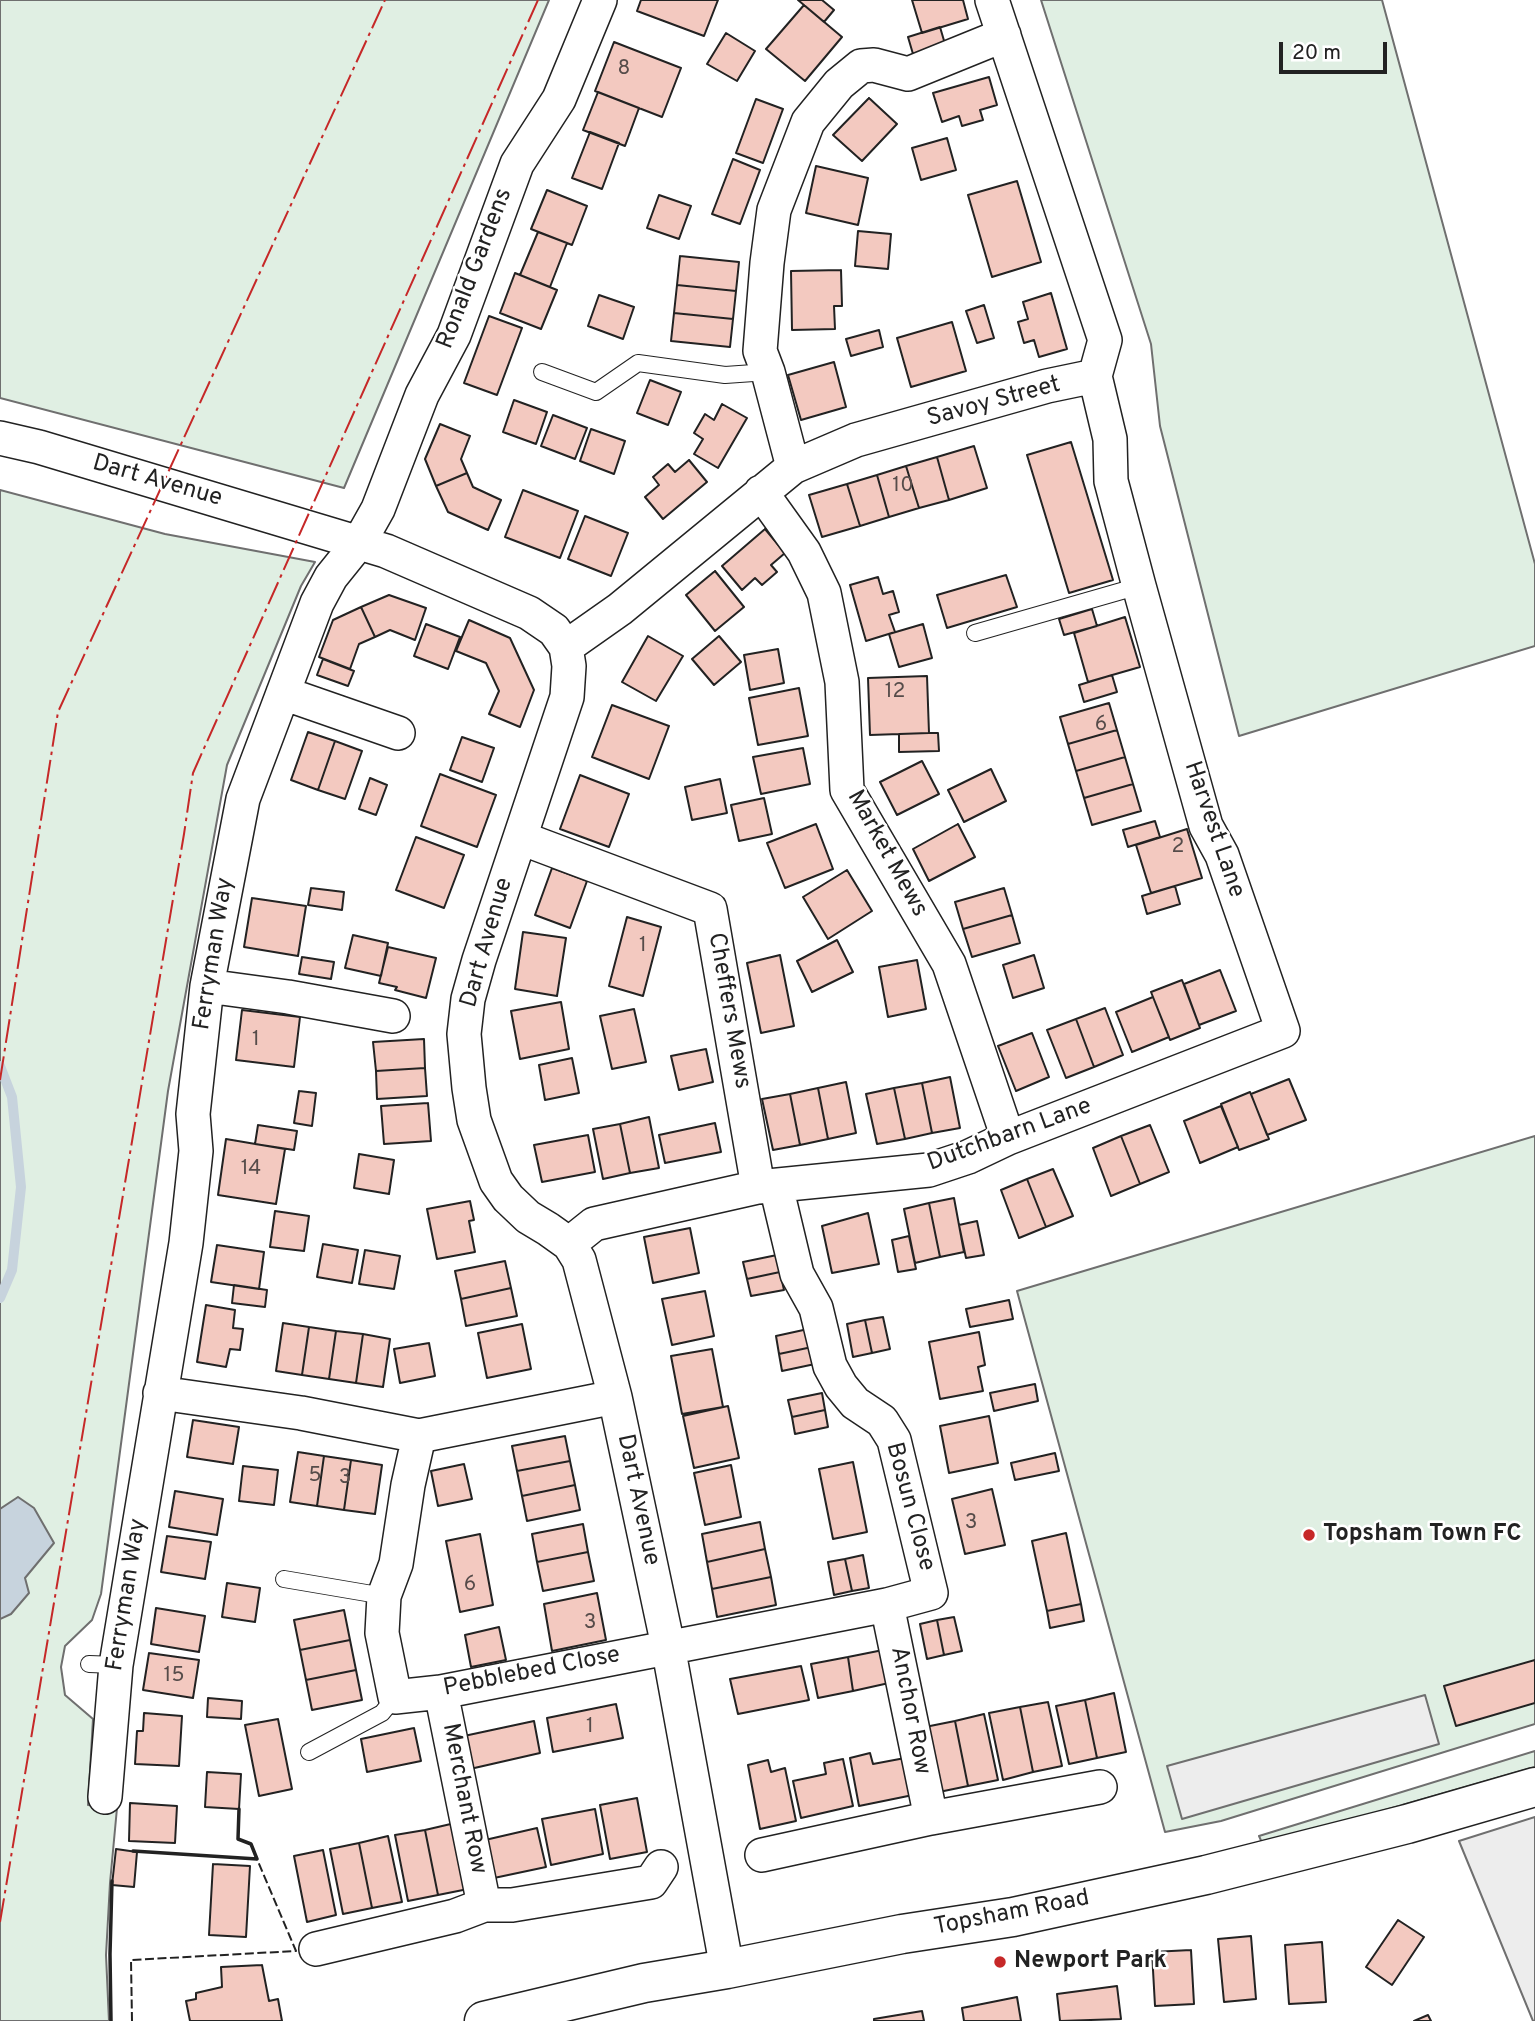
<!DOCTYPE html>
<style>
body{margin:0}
#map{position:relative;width:1535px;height:2021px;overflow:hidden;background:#fff;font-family:Overpass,sans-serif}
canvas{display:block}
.scale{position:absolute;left:1279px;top:42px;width:108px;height:32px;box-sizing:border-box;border:4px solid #222;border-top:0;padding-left:9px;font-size:21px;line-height:24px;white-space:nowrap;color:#222;-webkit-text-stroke:5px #fff;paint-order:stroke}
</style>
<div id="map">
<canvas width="1535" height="2021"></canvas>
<div class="scale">20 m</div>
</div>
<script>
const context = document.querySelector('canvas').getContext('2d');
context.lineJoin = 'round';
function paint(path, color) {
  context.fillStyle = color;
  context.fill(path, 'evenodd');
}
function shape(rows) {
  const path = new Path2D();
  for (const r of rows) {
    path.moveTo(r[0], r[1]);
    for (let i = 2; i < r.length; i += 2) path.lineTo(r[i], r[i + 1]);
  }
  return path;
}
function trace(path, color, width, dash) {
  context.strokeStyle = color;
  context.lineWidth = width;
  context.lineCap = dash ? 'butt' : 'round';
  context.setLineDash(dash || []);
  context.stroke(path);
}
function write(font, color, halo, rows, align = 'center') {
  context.font = font + ' Overpass,sans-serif';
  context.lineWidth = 5;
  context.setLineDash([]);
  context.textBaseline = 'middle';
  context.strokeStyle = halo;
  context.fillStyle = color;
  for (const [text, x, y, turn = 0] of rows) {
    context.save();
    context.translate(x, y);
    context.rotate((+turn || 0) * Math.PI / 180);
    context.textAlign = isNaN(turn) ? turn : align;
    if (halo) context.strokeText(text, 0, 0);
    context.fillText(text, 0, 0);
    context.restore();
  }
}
const green = shape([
 [0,0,549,0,344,488,0,398,0,0],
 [1041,0,1382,0,1535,564,1535,646,1239,736,1160,426,1151,344,1041,0],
 [0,490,165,534,315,562,301,586,227,765,168,1091,101,1594,92,1620,65,1646,61,1667,65,1695,93,1719,88,1805,117,1808,110,1883,106,1955,109,2021,0,2021,0,490],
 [1535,1136,1535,1724,1221,1821,1165,1832,1017,1291,1535,1136],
 [1535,1751,1535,1767,1263,1845,1259,1836,1535,1751]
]);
paint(green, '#e0efe3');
trace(green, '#6f6f6f', 2);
const parking = shape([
 [1425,1695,1439,1744,1182,1819,1167,1766,1425,1695],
 [1535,1817,1535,2021,1533,2021,1459,1841,1535,1817]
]);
paint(parking, '#ededed');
trace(parking, '#6f6f6f', 2);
const water = shape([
 [18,1497,34,1508,54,1543,25,1578,29,1593,11,1614,0,1619,0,1509,18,1497]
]);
paint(water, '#c7d3dd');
trace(water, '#6f6f6f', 2);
trace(shape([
 [0,1066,12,1097,21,1187,12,1270,0,1298]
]), '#c7d3dd', 10);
const building = shape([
 [641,0,718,0,704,36,637,11,641,0],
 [798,0,822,0,834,10,824,22,798,0],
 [912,0,963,0,968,19,922,33,912,0],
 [804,5,842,37,805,81,766,49,804,5],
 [940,27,945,44,913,54,908,37,940,27],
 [726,33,755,51,737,81,707,64,726,33],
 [614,42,681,68,662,117,595,91,614,42],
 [989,77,997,105,980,110,983,120,962,126,959,116,942,122,933,93,989,77],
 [598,92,639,108,625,146,583,130,598,92],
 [869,98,897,124,862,161,833,135,869,98],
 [756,99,783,109,763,163,736,153,756,99],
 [590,132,619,143,602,189,572,178,590,132],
 [947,138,956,170,921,180,912,148,947,138],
 [733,159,760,170,740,224,712,214,733,159],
 [816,166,868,178,858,225,806,213,816,166],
 [1017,181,1041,262,992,277,968,195,1017,181],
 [547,190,587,206,572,245,531,229,547,190],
 [659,195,691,206,679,239,647,228,659,195],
 [858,231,891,234,888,269,855,266,858,231],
 [538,232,567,243,550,287,520,275,538,232],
 [680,256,739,262,736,291,677,285,680,256],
 [841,270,842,306,834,306,835,329,792,330,791,271,841,270],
 [515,273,557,290,541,329,500,313,515,273],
 [677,285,736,291,733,319,674,313,677,285],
 [1051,293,1067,349,1039,357,1034,340,1024,343,1018,322,1028,319,1023,302,1051,293],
 [599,295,634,307,623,339,588,326,599,295],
 [984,305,994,338,977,343,966,311,984,305],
 [674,313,733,319,730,347,671,341,674,313],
 [489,316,522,328,497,395,464,383,489,316],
 [952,322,966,371,911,387,897,338,952,322],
 [879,330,883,347,851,356,846,339,879,330],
 [834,362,846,407,801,420,788,375,834,362],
 [650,380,681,392,668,425,637,413,650,380],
 [514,400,547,412,536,444,503,432,514,400],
 [722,404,747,418,718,468,694,454,703,439,694,433,705,414,714,420,722,404],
 [553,415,587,428,575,459,541,446,553,415],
 [440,424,470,436,461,459,467,473,436,486,425,459,440,424],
 [591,429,625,441,614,474,580,461,591,429],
 [1071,442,1113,580,1069,593,1027,455,1071,442],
 [974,446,987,488,949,500,937,457,974,446],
 [937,457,949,500,919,508,906,466,937,457],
 [689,460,707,482,663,519,645,497,659,485,653,477,668,464,675,472,689,460],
 [906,466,919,508,889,517,877,475,906,466],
 [467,473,473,487,501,500,488,530,448,512,436,486,467,473],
 [877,475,889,517,860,526,847,484,877,475],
 [847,484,860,526,822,537,809,495,847,484],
 [523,490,578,511,560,558,505,537,523,490],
 [585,516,628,533,611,576,568,559,585,516],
 [765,529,785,553,771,565,777,572,762,585,755,578,742,590,722,566,765,529],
 [715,571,744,607,715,631,686,595,715,571],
 [1006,575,1017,607,947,628,937,595,1006,575],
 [878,577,883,594,893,591,899,612,889,615,895,632,866,641,850,585,878,577],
 [389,595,426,608,415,640,390,630,375,637,361,607,389,595],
 [361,607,375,637,359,644,350,669,319,657,333,620,361,607],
 [1092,609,1097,626,1064,635,1059,619,1092,609],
 [1125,617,1140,667,1088,682,1074,633,1125,617],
 [469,620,510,638,534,690,520,727,489,714,499,691,486,663,456,651,469,620],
 [426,624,460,637,448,669,414,656,426,624],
 [923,624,932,658,899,667,889,634,923,624],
 [648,636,683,656,656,701,622,682,648,636],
 [719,636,741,662,714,685,692,659,719,636],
 [778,649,784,683,750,690,744,655,778,649],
 [323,659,354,671,348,686,317,675,323,659],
 [1112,675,1117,692,1084,702,1079,685,1112,675],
 [927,676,929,733,870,735,868,678,927,676],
 [799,688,808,736,758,745,749,698,799,688],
 [1109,703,1117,730,1068,744,1060,717,1109,703],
 [612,705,669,726,649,779,592,757,612,705],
 [1117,730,1125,757,1076,771,1068,744,1117,730],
 [308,732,335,741,318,790,291,780,308,732],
 [929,733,938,733,939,751,899,752,899,734,929,733],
 [462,737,494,748,482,782,450,770,462,737],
 [335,741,362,751,345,799,318,790,335,741],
 [803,748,810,784,761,794,753,757,803,748],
 [1125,757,1133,784,1084,798,1076,771,1125,757],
 [922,761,939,794,897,815,880,782,922,761],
 [991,769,1006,801,964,822,948,790,991,769],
 [440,774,496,795,477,847,421,826,440,774],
 [580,775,629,794,609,847,560,829,580,775],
 [370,778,387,785,376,815,359,809,370,778],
 [720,779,727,813,692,820,685,787,720,779],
 [1133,784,1141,811,1092,825,1084,798,1133,784],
 [764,798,772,834,739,841,731,805,764,798],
 [1155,821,1160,837,1128,847,1123,830,1155,821],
 [816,824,833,869,785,888,767,843,816,824],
 [958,824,975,857,929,881,913,849,958,824],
 [1187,829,1202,878,1151,893,1136,845,1187,829],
 [416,837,464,855,444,908,396,890,416,837],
 [552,868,587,881,570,928,535,915,552,868],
 [847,870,872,911,828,939,803,897,847,870],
 [1175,886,1180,904,1147,914,1142,896,1175,886],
 [311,888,344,892,342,910,308,905,311,888],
 [1004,888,1012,915,963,929,955,902,1004,888],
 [252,898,306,906,298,956,244,947,252,898],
 [1012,915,1020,943,972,957,963,929,1012,915],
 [627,917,661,927,643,996,609,986,627,917],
 [523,932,566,938,557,996,515,989,523,932],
 [353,935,388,943,381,976,345,968,353,935],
 [837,940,853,972,812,992,797,961,837,940],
 [388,947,436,958,426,998,395,990,397,987,379,983,388,947],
 [780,955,794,1026,761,1033,747,963,780,955],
 [1034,955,1044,988,1013,998,1003,965,1034,955],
 [302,957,334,962,331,979,299,974,302,957],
 [917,960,926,1009,888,1017,879,967,917,960],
 [1220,970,1236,1011,1199,1025,1184,984,1220,970],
 [1182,980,1200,1028,1170,1040,1151,992,1182,980],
 [1153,997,1169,1037,1132,1052,1116,1012,1153,997],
 [561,1002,569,1049,520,1059,511,1011,561,1002],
 [1105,1008,1123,1055,1094,1067,1076,1019,1105,1008],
 [634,1009,646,1062,612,1069,600,1016,634,1009],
 [242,1010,300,1017,294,1067,236,1060,242,1010],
 [1076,1019,1094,1067,1066,1078,1047,1030,1076,1019],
 [1032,1033,1049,1077,1016,1091,998,1046,1032,1033],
 [424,1039,425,1068,376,1071,373,1042,424,1039],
 [706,1049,713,1082,679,1090,671,1056,706,1049],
 [572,1058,579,1093,545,1100,539,1065,572,1058],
 [425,1068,427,1096,377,1099,376,1071,425,1068],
 [950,1077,960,1128,932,1133,922,1083,950,1077],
 [1289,1079,1306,1120,1267,1135,1251,1094,1289,1079],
 [846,1082,856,1133,828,1139,818,1088,846,1082],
 [922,1083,932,1133,905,1139,894,1088,922,1083],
 [818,1088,828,1139,800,1145,790,1094,818,1088],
 [894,1088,905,1139,877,1144,866,1094,894,1088],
 [299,1091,316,1093,312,1126,294,1123,299,1091],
 [1250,1092,1269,1139,1239,1150,1221,1104,1250,1092],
 [790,1094,800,1145,773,1150,762,1099,790,1094],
 [428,1103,431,1141,384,1144,381,1106,428,1103],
 [1221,1106,1238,1147,1200,1163,1184,1121,1221,1106],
 [649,1117,659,1168,630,1173,620,1124,649,1117],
 [715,1123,721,1152,665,1163,659,1135,715,1123],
 [620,1124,630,1173,603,1179,593,1129,620,1124],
 [258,1125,297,1131,294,1150,255,1144,258,1125],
 [1150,1125,1169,1172,1140,1184,1121,1136,1150,1125],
 [588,1135,595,1172,542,1182,534,1145,588,1135],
 [1121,1136,1140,1184,1111,1196,1093,1148,1121,1136],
 [226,1139,285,1149,276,1204,218,1195,226,1139],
 [359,1154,394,1160,389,1194,354,1188,359,1154],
 [1053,1169,1073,1216,1046,1227,1027,1179,1053,1169],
 [1027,1179,1046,1227,1019,1238,1001,1190,1027,1179],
 [954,1198,964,1252,940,1257,929,1203,954,1198],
 [470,1201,474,1220,469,1221,475,1252,437,1259,427,1209,470,1201],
 [929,1203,940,1257,915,1263,904,1209,929,1203],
 [275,1211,309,1216,304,1251,270,1247,275,1211],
 [868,1213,879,1264,832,1273,822,1226,868,1213],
 [977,1221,984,1255,966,1258,959,1225,977,1221],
 [690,1228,699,1273,653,1283,644,1237,690,1228],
 [909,1236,916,1269,898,1272,892,1240,909,1236],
 [323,1244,358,1250,352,1283,317,1277,323,1244],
 [217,1245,264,1252,259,1289,211,1282,217,1245],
 [365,1250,400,1256,394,1289,359,1284,365,1250],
 [777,1255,780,1272,747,1279,743,1262,777,1255],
 [505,1261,511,1288,461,1299,455,1271,505,1261],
 [780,1272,784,1290,751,1296,747,1279,780,1272],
 [234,1285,267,1290,265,1307,232,1303,234,1285],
 [511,1288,517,1316,466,1326,461,1299,511,1288],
 [705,1291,714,1336,672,1345,662,1299,705,1291],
 [1009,1300,1013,1319,970,1327,966,1309,1009,1300],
 [206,1305,235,1310,233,1328,243,1329,240,1350,230,1349,226,1367,197,1362,206,1305],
 [883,1317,890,1349,872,1353,865,1320,883,1317],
 [865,1320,872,1353,853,1357,847,1324,865,1320],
 [283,1323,309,1327,302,1375,276,1371,283,1323],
 [522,1324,531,1369,487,1378,478,1333,522,1324],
 [309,1327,336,1331,329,1379,302,1375,309,1327],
 [808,1329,812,1347,779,1354,776,1336,808,1329],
 [336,1331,363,1334,356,1383,329,1379,336,1331],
 [979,1332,985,1365,978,1367,983,1391,940,1399,929,1342,979,1332],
 [363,1334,390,1339,383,1387,356,1383,363,1334],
 [429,1343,435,1376,400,1383,394,1349,429,1343],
 [812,1347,815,1364,782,1371,779,1354,812,1347],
 [712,1349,723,1407,682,1414,671,1356,712,1349],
 [1035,1384,1038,1401,994,1411,990,1393,1035,1384],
 [822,1393,825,1410,792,1417,788,1400,822,1393],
 [728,1406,739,1458,694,1468,683,1416,728,1406],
 [825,1410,828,1427,795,1434,792,1417,825,1410],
 [989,1416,998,1463,949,1473,940,1426,989,1416],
 [193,1420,239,1427,233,1464,187,1457,193,1420],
 [565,1436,570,1461,517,1471,512,1446,565,1436],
 [298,1452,324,1456,317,1506,290,1502,298,1452],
 [1055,1453,1059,1471,1015,1480,1011,1463,1055,1453],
 [324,1456,351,1460,344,1510,317,1506,324,1456],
 [351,1460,382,1465,375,1514,344,1510,351,1460],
 [570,1461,575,1485,522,1496,517,1471,570,1461],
 [853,1462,867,1532,833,1539,819,1469,853,1462],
 [464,1464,472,1499,438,1506,431,1471,464,1464],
 [731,1465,741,1517,705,1525,694,1473,731,1465],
 [243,1466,278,1470,274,1505,239,1501,243,1466],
 [575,1485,580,1510,527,1521,522,1496,575,1485],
 [992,1489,1005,1545,965,1554,952,1499,992,1489],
 [175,1491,223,1499,217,1535,169,1527,175,1491],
 [760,1522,765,1549,707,1562,702,1534,760,1522],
 [583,1524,588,1552,537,1562,532,1534,583,1524],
 [1066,1533,1081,1604,1047,1611,1032,1541,1066,1533],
 [480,1534,493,1605,460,1612,446,1541,480,1534],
 [167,1536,211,1542,205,1579,161,1572,167,1536],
 [765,1549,771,1577,712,1589,707,1562,765,1549],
 [588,1552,594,1581,543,1591,537,1562,588,1552],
 [863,1555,869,1588,852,1591,845,1559,863,1555],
 [845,1559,852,1591,834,1595,828,1562,845,1559],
 [771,1577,776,1605,717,1617,712,1589,771,1577],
 [227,1583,260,1588,255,1622,222,1617,227,1583],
 [597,1593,606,1640,552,1651,544,1604,597,1593],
 [1081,1604,1084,1621,1050,1628,1047,1611,1081,1604],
 [156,1608,205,1616,199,1652,151,1644,156,1608],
 [344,1610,350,1640,300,1650,294,1620,344,1610],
 [954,1617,962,1651,944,1655,937,1620,954,1617],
 [937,1620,944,1655,927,1659,920,1624,937,1620],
 [499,1627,506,1660,471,1667,465,1635,499,1627],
 [350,1640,356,1670,306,1680,300,1650,350,1640],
 [883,1650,889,1683,853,1691,848,1657,883,1650],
 [149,1653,199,1660,193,1698,143,1690,149,1653],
 [848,1657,853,1691,818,1698,811,1664,848,1657],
 [1535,1660,1535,1703,1456,1726,1444,1686,1535,1660],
 [801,1666,809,1700,738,1714,730,1679,801,1666],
 [356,1670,362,1700,312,1710,306,1680,356,1670],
 [1114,1693,1126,1752,1097,1758,1085,1700,1114,1693],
 [208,1698,242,1701,241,1719,207,1717,208,1698],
 [1085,1700,1097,1758,1069,1764,1056,1706,1085,1700],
 [1048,1702,1062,1766,1033,1772,1020,1707,1048,1702],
 [616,1704,623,1738,553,1752,547,1718,616,1704],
 [1020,1707,1033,1772,1003,1780,989,1713,1020,1707],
 [144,1713,182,1716,179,1766,135,1764,137,1731,143,1731,144,1713],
 [984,1714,998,1780,968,1786,955,1721,984,1714],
 [278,1719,292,1789,259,1796,245,1725,278,1719],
 [534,1721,540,1753,470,1769,464,1736,534,1721],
 [955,1721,968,1786,939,1792,925,1727,955,1721],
 [414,1728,421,1761,367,1772,361,1739,414,1728],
 [870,1753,873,1764,905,1758,913,1795,859,1806,850,1758,870,1753],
 [843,1759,853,1806,801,1818,793,1781,826,1774,824,1763,843,1759],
 [768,1760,771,1772,785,1768,796,1821,760,1829,748,1765,768,1760],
 [207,1772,241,1774,239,1809,205,1807,207,1772],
 [637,1798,647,1852,610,1859,600,1805,637,1798],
 [130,1803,177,1806,175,1843,129,1841,130,1803],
 [595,1809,603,1854,551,1865,542,1819,595,1809],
 [455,1823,468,1889,438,1895,425,1830,455,1823],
 [537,1828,546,1867,494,1878,485,1840,537,1828],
 [425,1830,438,1895,408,1901,395,1835,425,1830],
 [388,1836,402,1902,372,1908,359,1843,388,1836],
 [359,1843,372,1908,343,1914,330,1849,359,1843],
 [116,1849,137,1852,134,1887,112,1885,116,1849],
 [323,1850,336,1915,307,1922,294,1856,323,1850],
 [213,1864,250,1866,246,1937,209,1935,213,1864],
 [1398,1920,1424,1937,1392,1985,1366,1967,1398,1920],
 [1251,1936,1256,1999,1224,2002,1218,1939,1251,1936],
 [1322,1942,1326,2002,1289,2004,1285,1945,1322,1942],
 [1191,1950,1194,2004,1155,2006,1152,1952,1191,1950],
 [262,1965,269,2001,278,1999,282,2021,190,2021,186,2001,196,1999,196,1993,222,1987,221,1967,262,1965],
 [1117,1986,1121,2019,1060,2021,1057,1994,1117,1986],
 [1017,1997,1021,2021,964,2021,962,2008,1017,1997],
 [922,2011,924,2021,874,2021,874,2019,922,2011],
 [1428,2015,1431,2021,1414,2021,1428,2015]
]);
paint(building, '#f3c9c0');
trace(building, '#222', 2);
const lane = shape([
 [542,372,596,392,638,363,725,375,768,372],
 [975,633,1139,586],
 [284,1579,384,1596],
 [89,1664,116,1665],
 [309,1752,382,1713,395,1697]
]);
const street = shape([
 [0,438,39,447,386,551,529,613,554,630,566,647,569,666,567,697,479,960,468,999,464,1034,469,1088,474,1120,496,1181,508,1198,528,1217,548,1229,569,1244,579,1260,615,1397,668,1646,727,1969],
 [793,467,768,372,760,351,767,263,774,210,808,122,839,84,861,66,874,65,908,74,1004,35],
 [761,492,804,552,824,593,842,682,847,790,949,964,1008,1138],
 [566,647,620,609,793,467,856,440,1047,386,1095,376],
 [283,693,398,733],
 [521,838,710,909,758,1187],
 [207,986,288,997,393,1016],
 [569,1244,594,1224,758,1187,929,1170,968,1157,1008,1138,1283,1031,1222,855,1206,826,1139,586,1111,481,1110,439,1095,376,1105,340,992,0],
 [160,1393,301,1413,419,1436,615,1397],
 [419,1436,408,1485,396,1564,384,1596,382,1633,395,1697,441,1692,887,1605,931,1593,894,1440,882,1421,855,1403,841,1386,830,1366,816,1308,797,1274,776,1186],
 [887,1605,931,1818,1100,1787],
 [441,1692,484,1905,512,1905,651,1882,661,1867],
 [105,1797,116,1665,186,1243,196,1151,193,1114,207,986,243,799,317,603,331,577,360,541,378,509,422,395,454,335,517,164,559,99,600,0],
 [762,1855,931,1818],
 [316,1949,455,1916,484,1905]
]);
const secondary = shape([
 [484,2021,644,1983,727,1969,902,1934,1013,1917,1206,1875,1407,1824,1535,1787]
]);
trace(lane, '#222', 18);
trace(street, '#222', 36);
trace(secondary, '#222', 41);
trace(lane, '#fff', 16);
trace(street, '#fff', 33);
trace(secondary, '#fff', 38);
trace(shape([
 [132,2021,131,1960,296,1951,257,1859]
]), '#222', 2, [9, 3.5]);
trace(shape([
 [133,1851,257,1859,251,1844,238,1839,239,1809],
 [111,2021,110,1954,112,1881]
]), '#222', 3.5);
trace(shape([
 [0,1080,58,712,385,0],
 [0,1922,184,834,193,773,538,0]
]), '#c62828', 2, [24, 5, 3.5, 5]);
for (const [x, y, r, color] of [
 [1309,1535,7,"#c62828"],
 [1000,1962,7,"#c62828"]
]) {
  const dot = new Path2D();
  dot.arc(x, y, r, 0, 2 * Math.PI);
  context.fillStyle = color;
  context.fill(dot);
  trace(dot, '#fff', 2.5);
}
write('21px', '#564c4a', null, [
 ["8",624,70],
 ["10",903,487],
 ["12",895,693],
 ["6",1101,726],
 ["2",1178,848],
 ["1",643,947],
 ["1",256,1041],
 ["14",251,1170],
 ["5",315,1477],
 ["3",345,1479],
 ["3",971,1524],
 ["6",470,1586],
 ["3",590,1624],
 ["15",174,1677],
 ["1",590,1728]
]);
write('24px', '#222', '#fff', [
 ["Ronald Gardens",476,269,-69],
 ["Savoy Street",994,403,-15],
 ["Dart Avenue",157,482,16],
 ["Harvest Lane",1213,830,71],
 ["Market Mews",886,854,61],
 ["Dart Avenue",488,943,-74],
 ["Ferryman Way",215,954,-81],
 ["Cheffers Mews",728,1011,80],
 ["Dutchbarn Lane",1010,1136,-20],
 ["Dart Avenue",637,1500,78],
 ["Bosun Close",909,1507,75],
 ["Ferryman Way",128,1595,-81],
 ["Pebblebed Close",532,1673,-11],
 ["Anchor Row",909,1711,79],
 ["Merchant Row",463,1799,79],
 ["Topsham Road",1012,1914,-11]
]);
write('bold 24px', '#222', '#fff', [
 ["Topsham Town FC",1323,1535],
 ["Newport Park",1014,1962]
], 'left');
</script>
